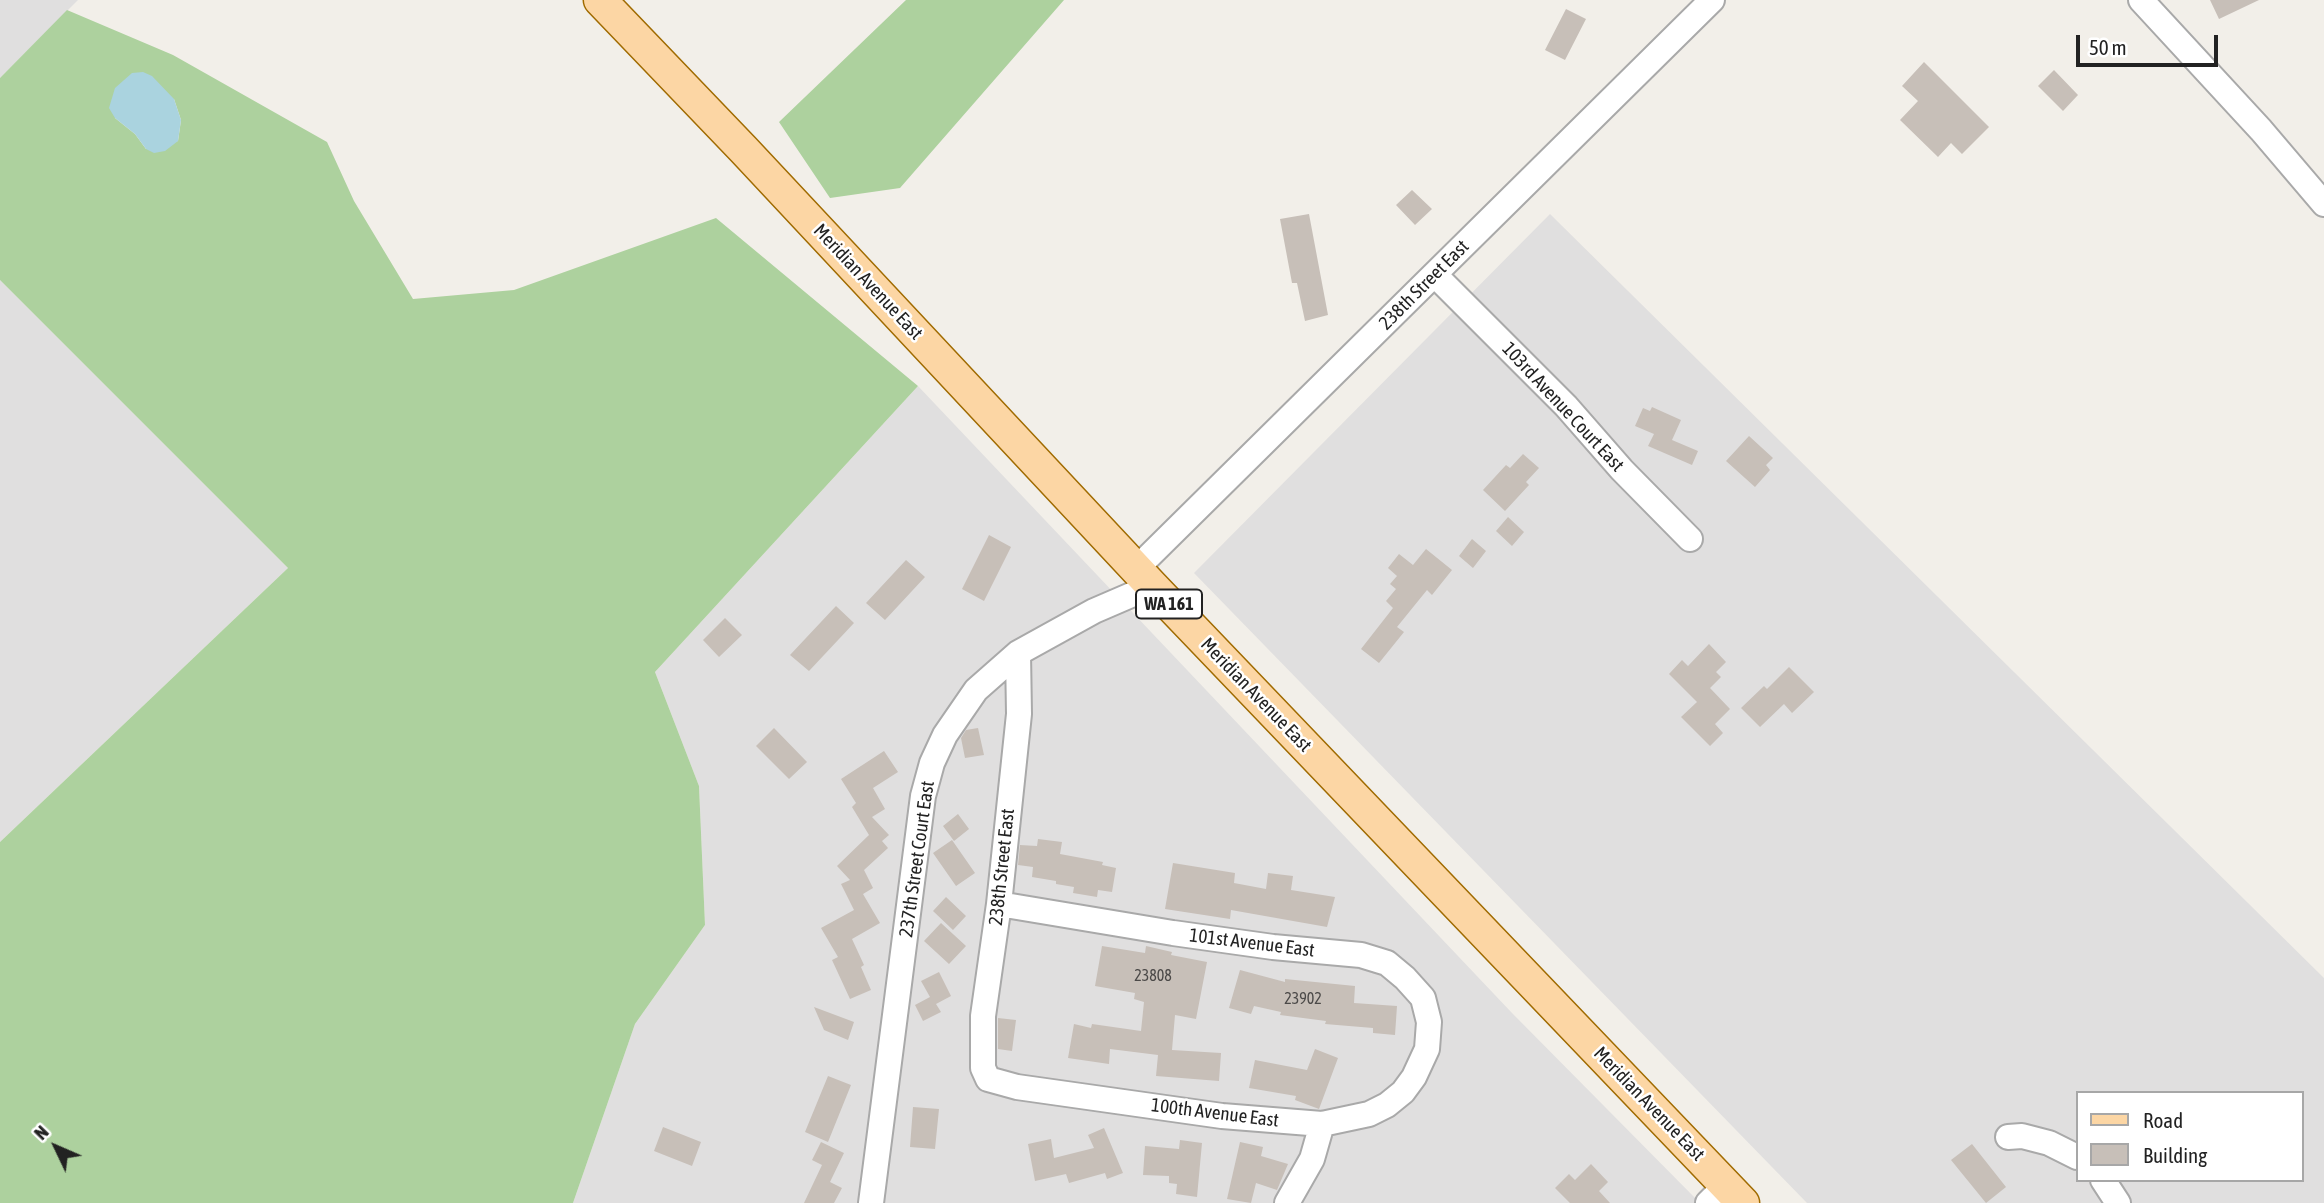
<!DOCTYPE html>
<style>
body{margin:0}
#map{position:relative;width:2324px;height:1203px;overflow:hidden;background:#f2efe9;font-family:"Asap Condensed",sans-serif}
canvas{display:block}
.legend{position:absolute;left:2076px;top:1091px;width:228px;height:91px;box-sizing:border-box;background:#fff;border:2px solid #a7a7a7;margin:0;padding:9px 12px;list-style:none;font-size:21px;color:#222}
.legend li{display:flex;align-items:center;gap:14px;height:35px}
.legend b{width:35px;border:2px solid #a7a7a7}
.north{position:absolute;left:21px;top:1112px;width:70px;height:70px;-webkit-text-stroke:5px #fff;paint-order:stroke;rotate:314deg;font-size:19px;font-weight:700;line-height:28px;text-align:center;color:#222}
.north::after{content:'';display:block;margin:auto;width:24px;height:32px;background:#222;clip-path:polygon(50% 0,100% 100%,50% 72%,0 100%)}
.scale{position:absolute;left:2076px;top:35px;width:142px;height:32px;box-sizing:border-box;border:4px solid #222;border-top:0;padding-left:9px;font-size:21px;line-height:24px;white-space:nowrap;color:#222;-webkit-text-stroke:5px #fff;paint-order:stroke}
</style>
<div id="map">
<canvas width="2324" height="1203"></canvas>
<ul class="legend">
<li><b style="height:9px;background:#fcd6a4"></b>Road</li>
<li><b style="height:19px;background:#c7bfb8"></b>Building</li>
</ul>
<div class="north">N</div>
<div class="scale">50 m</div>
</div>
<script>
const context = document.querySelector('canvas').getContext('2d');
context.lineJoin = 'round';
function paint(path, color) {
  context.fillStyle = color;
  context.fill(path, 'evenodd');
}
function shape(rows) {
  const path = new Path2D();
  for (const r of rows) {
    path.moveTo(r[0], r[1]);
    for (let i = 2; i < r.length; i += 2) path.lineTo(r[i], r[i + 1]);
  }
  return path;
}
function trace(path, color, width, dash) {
  context.strokeStyle = color;
  context.lineWidth = width;
  context.lineCap = dash ? 'butt' : 'round';
  context.setLineDash(dash || []);
  context.stroke(path);
}
function write(font, color, halo, rows, align = 'center') {
  context.font = font + ' "Asap Condensed",sans-serif';
  context.lineWidth = 5;
  context.setLineDash([]);
  context.textBaseline = 'middle';
  context.strokeStyle = halo;
  context.fillStyle = color;
  for (const [text, x, y, turn = 0] of rows) {
    context.save();
    context.translate(x, y);
    context.rotate((+turn || 0) * Math.PI / 180);
    context.textAlign = isNaN(turn) ? turn : align;
    if (halo) context.strokeText(text, 0, 0);
    context.fillText(text, 0, 0);
    context.restore();
  }
}
paint(shape([
 [0,0,78,0,0,78],
 [1550,214,2324,978,2324,1203,1807,1203,1194,573],
 [2077,1093,2301,1093,2301,1180,2077,1180],
 [0,280,288,568,0,842],
 [918,386,1512,1013,1700,1203,573,1203,635,1024,705,925,699,786,655,672]
]), '#e0dfdf');
paint(shape([
 [906,0,1064,0,900,188,830,198,779,122],
 [67,10,173,55,327,142,354,201,413,299,514,290,716,218,918,386,655,672,699,786,705,925,635,1024,573,1203,0,1203,0,842,288,568,0,280,0,78],
 [174,99,181,120,178,141,146,149,135,134,115,118]
]), '#add19e');
paint(shape([
 [143,72,152,76,174,99,181,120,178,141,165,151,154,153,146,149,135,134,115,118,109,108,115,88,132,73]
]), '#aad3df');
paint(shape([
 [2210,0,2259,0,2219,19],
 [1566,9,1586,19,1565,60,1545,50],
 [1924,62,1989,127,1962,154,1951,143,1938,157,1900,120,1918,101,1902,86],
 [2054,70,2078,95,2063,111,2038,86],
 [1412,190,1432,209,1415,225,1396,205],
 [1309,214,1328,315,1305,321,1297,283,1292,283,1280,219],
 [1652,407,1681,420,1672,440,1698,451,1692,465,1648,446,1654,434,1635,426,1643,408,1650,411],
 [1749,436,1773,458,1766,465,1770,470,1755,487,1726,461],
 [1523,454,1539,468,1526,482,1529,485,1505,511,1483,490,1506,465,1510,468],
 [1508,517,1524,532,1512,546,1496,531],
 [989,535,1011,547,984,601,962,589],
 [1472,539,1486,551,1473,568,1459,556],
 [1426,549,1452,570,1432,595,1427,590,1397,627,1404,632,1379,663,1361,649,1393,608,1386,601,1396,589,1390,584,1397,576,1388,568,1399,554,1413,565],
 [906,560,925,577,885,620,866,603],
 [836,606,854,623,809,671,790,655],
 [725,618,742,635,719,657,703,640],
 [1709,644,1726,662,1716,672,1721,677,1710,688,1730,709,1715,724,1723,733,1710,746,1681,717,1697,702,1669,674,1682,660,1688,666],
 [1789,667,1814,692,1792,713,1784,704,1760,727,1741,708,1764,686,1767,689],
 [774,728,807,762,789,779,756,746],
 [978,728,984,755,965,758,961,738,966,730],
 [884,751,898,772,873,788,885,809,872,817,889,835,882,841,888,848,864,870,873,888,863,894,880,923,852,939,864,965,861,967,871,990,850,999,832,960,838,957,821,928,854,910,841,884,850,880,837,866,869,835,852,807,856,803,841,779],
 [958,814,969,829,954,841,943,826],
 [1038,839,1062,842,1060,854,1103,862,1102,865,1116,868,1112,892,1098,890,1097,897,1073,893,1074,887,1056,884,1056,881,1032,877,1033,867,1018,865,1020,845,1037,846],
 [952,840,975,873,956,886,933,853],
 [1173,863,1235,873,1234,883,1266,889,1268,873,1293,876,1291,890,1335,897,1327,927,1231,910,1230,919,1165,909],
 [946,897,966,916,953,930,933,911],
 [941,923,966,946,949,964,924,941],
 [1102,946,1145,953,1146,946,1172,952,1171,955,1207,962,1196,1019,1175,1015,1172,1050,1221,1053,1219,1081,1156,1076,1158,1055,1110,1049,1109,1064,1068,1058,1074,1024,1091,1028,1092,1024,1141,1031,1144,1002,1134,999,1135,993,1095,986],
 [1240,970,1285,982,1285,979,1355,986,1354,1003,1397,1006,1395,1035,1373,1033,1373,1028,1325,1024,1326,1021,1280,1015,1281,1012,1254,1006,1251,1014,1229,1008],
 [939,972,951,996,936,1004,941,1012,923,1021,915,1005,930,997,921,981],
 [814,1007,854,1022,848,1040,824,1030],
 [998,1018,1016,1020,1012,1051,998,1049],
 [1315,1049,1338,1058,1319,1109,1295,1100,1296,1096,1249,1088,1255,1060,1307,1070],
 [828,1076,851,1085,828,1142,805,1132],
 [913,1107,939,1109,935,1149,910,1147],
 [663,1127,701,1142,692,1166,654,1151],
 [1104,1128,1123,1173,1107,1179,1105,1173,1069,1183,1066,1174,1035,1181,1028,1144,1051,1139,1054,1158,1094,1148,1088,1135],
 [1180,1140,1202,1143,1197,1197,1176,1194,1177,1184,1169,1183,1169,1176,1143,1175,1145,1146,1179,1149],
 [821,1142,844,1153,830,1182,842,1188,834,1203,804,1203,822,1165,812,1160],
 [1240,1142,1263,1147,1261,1156,1288,1164,1277,1190,1256,1183,1251,1203,1227,1199],
 [1972,1144,2006,1187,1986,1203,1951,1160],
 [1591,1164,1608,1182,1599,1191,1610,1203,1570,1203,1555,1188,1569,1174,1575,1180]
]), '#c7bfb8');
const minor = shape([
 [2141,0,2261,130,2324,204],
 [1435,275,1566,406,1622,470,1690,539],
 [1136,569,1712,0],
 [999,904,1173,933,1273,947,1361,955,1387,963,1405,978,1423,998,1429,1022,1427,1049,1414,1077,1403,1092,1387,1105,1369,1114,1322,1124,1222,1116,1017,1087,988,1079,983,1068,983,1016,999,904,1019,714,1018,653],
 [2008,1137,2022,1136,2049,1143,2077,1157],
 [2103,1180,2118,1203],
 [871,1203,923,796,932,763,945,735,976,690,1018,653,1094,611,1152,586],
 [1287,1203,1312,1159,1322,1124],
 [1708,1203,1726,1185]
]);
const major = shape([
 [600,0,744,150,1152,586,1743,1203]
]);
trace(minor, '#a9a9a9', 28);
trace(major, '#a06b00', 35);
trace(minor, '#fff', 24);
trace(major, '#fcd6a4', 32);
write('16px', '#4b4948', null, [
 ["23808",1153,976],
 ["23902",1303,999]
]);
for (const [x, y, w] of [
 [1169,604,66]
]) {
  const box = new Path2D();
  box.roundRect(x - w / 2, y - 14.5, w, 29, 5);
  context.fillStyle = '#fff';
  context.fill(box);
  trace(box, '#222', 2);
}
write('bold 18px', '#222', null, [
 ["WA 161",1169,604]
]);
write('19px', '#222', '#fff', [
 ["Meridian Avenue East",868,282,47],
 ["238th Street East",1424,285,-45],
 ["103rd Avenue Court East",1563,407,47],
 ["Meridian Avenue East",1256,695,46],
 ["237th Street Court East",917,859,-82],
 ["238th Street East",1002,867,-84],
 ["101st Avenue East",1252,943,7],
 ["Meridian Avenue East",1649,1104,46],
 ["100th Avenue East",1215,1113,7]
]);
</script>
